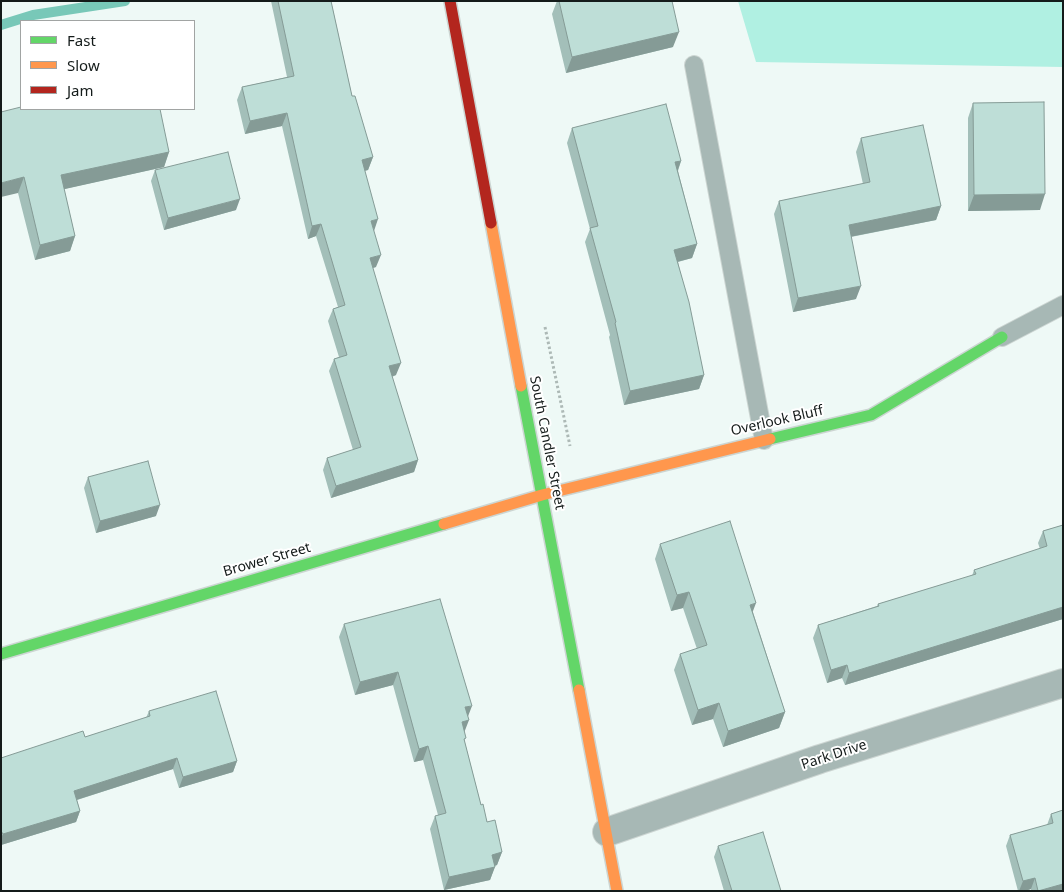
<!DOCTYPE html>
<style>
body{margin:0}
#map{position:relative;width:1064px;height:892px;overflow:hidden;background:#eef9f6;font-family:"Noto Sans",sans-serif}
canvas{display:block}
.frame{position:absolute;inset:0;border:2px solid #141b1a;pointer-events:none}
.legend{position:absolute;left:20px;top:20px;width:175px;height:90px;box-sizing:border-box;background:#fff;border:1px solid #a1a4a3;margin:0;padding:6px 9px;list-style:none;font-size:15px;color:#141b1a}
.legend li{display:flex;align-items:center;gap:10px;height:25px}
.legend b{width:25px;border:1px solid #a1a4a3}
</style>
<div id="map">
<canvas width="1064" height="892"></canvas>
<div class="frame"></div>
<ul class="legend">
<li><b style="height:6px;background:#63d668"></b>Fast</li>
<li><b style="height:6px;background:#ff974d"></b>Slow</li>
<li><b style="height:6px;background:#b3261e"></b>Jam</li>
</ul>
</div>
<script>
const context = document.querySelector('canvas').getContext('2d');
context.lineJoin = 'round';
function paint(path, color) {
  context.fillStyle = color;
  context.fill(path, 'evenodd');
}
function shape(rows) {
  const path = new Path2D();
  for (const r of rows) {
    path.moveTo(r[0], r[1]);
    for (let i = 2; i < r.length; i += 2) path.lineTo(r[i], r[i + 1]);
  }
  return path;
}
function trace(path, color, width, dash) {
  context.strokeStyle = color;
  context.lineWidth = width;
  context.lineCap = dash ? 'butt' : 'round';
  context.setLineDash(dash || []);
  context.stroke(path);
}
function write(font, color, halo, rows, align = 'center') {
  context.font = font + ' "Noto Sans",sans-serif';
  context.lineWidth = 4;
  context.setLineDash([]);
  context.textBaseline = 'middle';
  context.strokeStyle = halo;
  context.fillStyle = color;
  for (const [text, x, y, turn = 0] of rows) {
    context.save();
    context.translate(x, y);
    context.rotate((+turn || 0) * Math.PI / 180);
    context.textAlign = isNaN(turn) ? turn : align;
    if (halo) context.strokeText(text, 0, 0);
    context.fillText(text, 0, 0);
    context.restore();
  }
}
paint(shape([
 [738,1,1063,1,1063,67,756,62]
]), '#b0f0e2');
trace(shape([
 [1,25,33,15,125,1]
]), '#78c8b8', 10);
const lane = shape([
 [694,65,764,440],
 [1002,337,1063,305]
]);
const street = shape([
 [607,832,820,759,1063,683]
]);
const fast = shape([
 [521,386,579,690],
 [770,439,871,415,1002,337],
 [1,654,444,524]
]);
const slow = shape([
 [491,223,521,386],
 [444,524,542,495,770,439],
 [579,690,617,891]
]);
const jam = shape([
 [450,1,491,223]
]);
trace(lane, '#ccd5d2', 20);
trace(street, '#ccd5d2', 30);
trace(fast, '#ccd5d2', 14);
trace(slow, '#ccd5d2', 14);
trace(jam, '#ccd5d2', 14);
trace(shape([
 [545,327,570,446]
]), '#adb9b6', 3, [2.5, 2.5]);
trace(lane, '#a7b8b5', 18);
trace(street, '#a7b8b5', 28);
trace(fast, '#63d668', 11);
trace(slow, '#ff974d', 11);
trace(jam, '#b3261e', 11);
paint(shape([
 [271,1,331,1,352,96,373,157,368,170,365,171,374,231,376,267,373,268,396,375,392,377,418,460,414,472,331,498,323,470,327,458,353,450,329,371,334,359,339,357,328,321,333,309,338,307,316,236,308,239,282,126,245,134,237,100,242,87,287,77],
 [557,1,672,1,673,47,566,73,552,14],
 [973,103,1040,210,968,211,968,118],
 [1,112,169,152,164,167,64,189,75,236,70,251,35,260,18,193],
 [572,128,681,161,678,171,697,244,692,258,678,262,704,375,699,389,624,405,609,337,610,335,585,242,590,229,567,143],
 [861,138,941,206,936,220,851,237,856,299,793,312,774,214,779,201,863,184,856,152],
 [155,170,236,210,164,230,151,181],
 [88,477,156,516,96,533,84,488],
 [1063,525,1063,619,845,685,842,678,827,683,813,638,818,625,877,606,878,604,972,576,974,570,1040,549,1038,543,1043,531],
 [660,544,753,612,785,712,779,728,723,747,713,719,692,725,674,670,680,654,697,649,683,608,671,611,655,559],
 [344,624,468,717,464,731,465,743,481,805,487,822,502,852,497,865,495,866,490,880,444,890,430,829,435,816,438,815,423,760,414,762,393,685,355,695,339,637],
 [149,711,237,761,233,772,179,788,173,769,77,800,80,811,76,822,1,845,1,758,85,737,146,718],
 [1063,810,1063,891,1031,891,1031,889,1025,891,1018,891,1006,846,1010,835,1047,825,1051,814],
 [718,846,781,891,724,891,714,857]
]), '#a3bfb9');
paint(shape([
 [679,32,673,47,566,73,572,57],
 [287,113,282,126,245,134,250,121],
 [169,152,164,167,56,191,61,175],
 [373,157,368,170,358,172,362,160],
 [681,161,676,175,675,162],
 [24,177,18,193,1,197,1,183],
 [1045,194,1040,210,968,211,974,195],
 [240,199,236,210,164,230,168,218],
 [941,206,936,220,844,238,849,225],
 [378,219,374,231,371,221],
 [321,224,316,236,308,239,312,226],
 [75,236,70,251,35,260,40,245],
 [697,244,692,258,669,264,674,250],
 [381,255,376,267,365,270,370,258],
 [861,286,856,299,793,312,798,298],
 [401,363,396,375,384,379,389,366],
 [704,375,699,389,624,405,630,391],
 [418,460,414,472,331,498,336,486],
 [160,505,156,516,96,533,100,521],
 [689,592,683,608,671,611,677,595],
 [756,603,750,619,750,605],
 [1063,607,1063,619,845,685,849,673],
 [847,665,842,678,827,683,831,670],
 [398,672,393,685,355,695,360,682],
 [719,703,713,719,692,725,698,710],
 [472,706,467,719,465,707],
 [785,712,779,728,723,747,728,731],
 [469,720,464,733,462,722],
 [428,746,423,760,414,762,419,749],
 [177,758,173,769,70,802,74,791],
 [237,761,233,772,179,788,183,777],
 [80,811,76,822,1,845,1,838,3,834],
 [502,852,497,865,487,868,492,855],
 [495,867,490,880,444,890,449,877],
 [1035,878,1031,889,1025,891,1019,891,1023,881],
 [1063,884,1063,891,1038,891]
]), '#859b96');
const building = shape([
 [278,1,331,1,352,96,355,96,373,157,362,160,378,219,371,221,381,255,370,258,401,363,389,366,418,460,336,486,327,458,361,447,334,359,347,355,333,309,345,305,321,224,312,226,287,113,250,121,242,87,294,76,278,1],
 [559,1,672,1,679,32,572,57,559,1],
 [1044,102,1045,194,974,195,973,103,1044,102],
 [666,104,681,161,675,162,697,244,674,250,689,302,704,375,630,391,615,323,616,322,590,228,598,226,572,128,666,104],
 [21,107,21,109,160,109,169,152,61,175,75,236,40,245,24,177,1,183,1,112,21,107],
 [923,125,941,206,849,225,861,286,798,298,779,201,870,182,861,138,923,125],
 [228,152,240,199,168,218,155,170,228,152],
 [148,461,160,505,100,521,88,477,148,461],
 [730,521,756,603,750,605,785,712,728,731,719,703,698,710,680,654,707,645,689,592,677,595,660,544,730,521],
 [1063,525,1063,607,849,673,847,665,831,670,818,625,879,606,878,604,976,574,974,570,1047,546,1043,531,1063,525],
 [440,599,472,706,465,707,469,720,462,722,466,738,464,739,481,805,483,804,487,822,495,820,502,852,492,855,495,867,449,877,435,816,446,813,428,746,419,749,398,672,360,682,344,624,440,599],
 [216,691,237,761,183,777,177,758,74,791,80,811,3,834,1,831,1,758,83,731,85,737,150,716,149,711,216,691],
 [1063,810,1063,884,1038,891,1035,878,1023,881,1010,835,1053,823,1051,814,1063,810],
 [763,832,781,891,732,891,718,846,763,832]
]);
paint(building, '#beded7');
trace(building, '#859b96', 1);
write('14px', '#141b1a', '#fff', [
 ["Overlook Bluff",777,421,-13],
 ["South Candler Street",547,443,79],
 ["Brower Street",267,560,-16],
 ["Park Drive",834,755,-18]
]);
</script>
